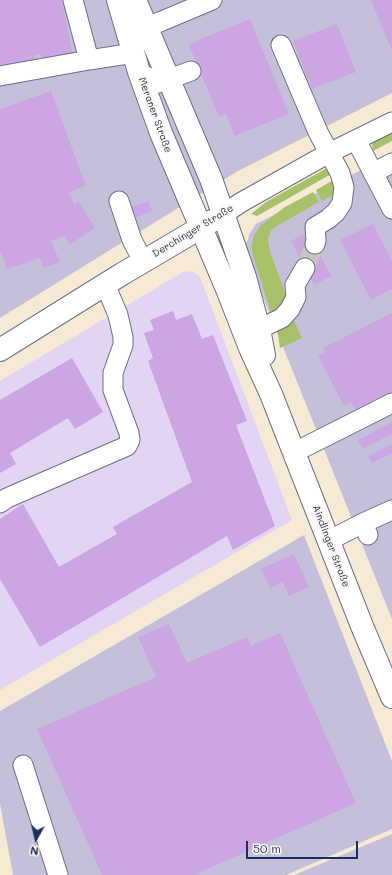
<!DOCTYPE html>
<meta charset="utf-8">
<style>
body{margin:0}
#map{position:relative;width:392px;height:875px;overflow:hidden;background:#f6ead5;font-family:Mali,sans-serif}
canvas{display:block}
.north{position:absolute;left:16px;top:819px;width:40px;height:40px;-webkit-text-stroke:3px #fbf7ec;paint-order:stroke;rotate:188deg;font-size:11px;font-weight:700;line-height:16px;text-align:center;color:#1b2f5e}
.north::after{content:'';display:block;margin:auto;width:14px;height:18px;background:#1b2f5e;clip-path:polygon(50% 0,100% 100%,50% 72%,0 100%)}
.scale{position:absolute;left:246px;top:841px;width:112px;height:18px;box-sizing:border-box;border:2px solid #1b2f5e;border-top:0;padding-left:5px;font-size:12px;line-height:14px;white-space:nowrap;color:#1b2f5e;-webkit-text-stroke:3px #fbf7ec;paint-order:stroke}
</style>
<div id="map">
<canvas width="392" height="875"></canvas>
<div class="north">N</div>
<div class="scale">50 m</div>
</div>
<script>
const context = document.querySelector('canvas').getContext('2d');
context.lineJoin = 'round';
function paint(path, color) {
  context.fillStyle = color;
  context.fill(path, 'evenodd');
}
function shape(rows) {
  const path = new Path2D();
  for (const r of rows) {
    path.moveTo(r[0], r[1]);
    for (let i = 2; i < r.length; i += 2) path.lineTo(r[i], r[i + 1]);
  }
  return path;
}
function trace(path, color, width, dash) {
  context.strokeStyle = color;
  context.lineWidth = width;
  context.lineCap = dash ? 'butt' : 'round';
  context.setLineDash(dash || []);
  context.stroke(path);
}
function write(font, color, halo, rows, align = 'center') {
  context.font = font + ' Mali,sans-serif';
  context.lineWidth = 4;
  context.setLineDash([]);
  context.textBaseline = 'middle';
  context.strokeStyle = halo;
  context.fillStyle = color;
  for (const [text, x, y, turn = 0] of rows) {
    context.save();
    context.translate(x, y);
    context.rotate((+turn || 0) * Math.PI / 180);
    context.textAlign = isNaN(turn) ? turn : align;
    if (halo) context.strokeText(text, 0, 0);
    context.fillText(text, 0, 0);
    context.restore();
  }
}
paint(shape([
 [192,271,200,277,292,520,0,690,0,381,183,272]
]), '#e2d4f3');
paint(shape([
 [0,0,392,0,392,93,238,171,0,318],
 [392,154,392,619,243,247,248,240,249,235,256,224],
 [304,535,392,761,392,829,286,875,13,875,0,804,0,711],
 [392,834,392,875,294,875]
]), '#c5c0da');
paint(shape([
 [392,132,392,141,373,151,372,145,374,141],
 [327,168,333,173,257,216,251,214,266,202],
 [337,178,335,194,322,201,316,190],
 [313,192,319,202,275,227,271,231,268,239,270,252,286,295,282,308,271,313,254,259,251,247,254,236,260,226,285,207],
 [294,321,302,338,280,348,277,329]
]), '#a6c167');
paint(shape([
 [0,0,62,0,73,55,42,61,41,54,35,55,37,62,0,70],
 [371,0,392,0,392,51],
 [250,19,289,114,235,136,226,114,219,117,189,45,196,42,196,41],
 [337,24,356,72,312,89,293,41],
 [51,91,86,186,69,192,74,205,79,202,95,228,70,244,65,236,51,241,60,262,44,268,40,258,7,269,1,253,0,254,0,109],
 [148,201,152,211,130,220,126,209],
 [373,224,392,261,392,289,371,300,340,240],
 [308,232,331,276,314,285,291,241],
 [173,311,176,320,192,314,202,339,213,335,247,421,236,425,275,526,233,550,227,536,40,647,0,579,0,519,23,504,59,567,117,534,113,527,192,482,148,361,153,358,144,333,154,330,150,320],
 [392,313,392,391,356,410,351,402,344,406,318,356,325,352,323,348],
 [72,358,103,412,75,429,68,418,10,453,16,464,0,473,0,400],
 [392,422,392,434,363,449,358,440],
 [392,444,392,453,372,463,368,456],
 [294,554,309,587,289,596,283,582,270,588,261,569],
 [169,624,187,663,247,637,251,646,280,633,356,803,194,875,102,875,37,729,156,677,138,637]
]), '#cca5e3');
trace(shape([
 [305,268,315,244]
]), '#cac5bd', 19, [19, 10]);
const minor = shape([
 [132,28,146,27,162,21,212,0],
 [281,45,318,132,340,173,344,187,342,203,336,212,328,219,315,227,316,240,315,244],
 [89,60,134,53],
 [139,72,158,83,191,71],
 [0,76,89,60,73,0],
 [356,140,392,209],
 [373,173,392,163],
 [119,201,132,240,143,261],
 [224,214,240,203,329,153,392,122],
 [259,329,282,318,290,309,296,297,295,285,305,268],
 [295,452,392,403],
 [0,503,7,498,127,446,130,440,129,433,113,390,113,373,123,345,123,337,118,315,105,284],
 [363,523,392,510],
 [328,541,363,523,368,535],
 [23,765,58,875]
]);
const major = shape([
 [118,0,139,72,161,133,227,289,250,348,271,394,362,626,392,697],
 [135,0,211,179,245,277,259,329,264,355],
 [0,350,122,274,212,221]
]);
trace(minor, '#687088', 21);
trace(major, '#687088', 24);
trace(minor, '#fff', 19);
trace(major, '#fff', 22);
write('10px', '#1b2f5e', '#fbf7ec', [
 ["Meraner Straße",155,115,70],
 ["Derchinger Straße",193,231,-31],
 ["Aindlinger Straße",331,546,69]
]);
</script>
